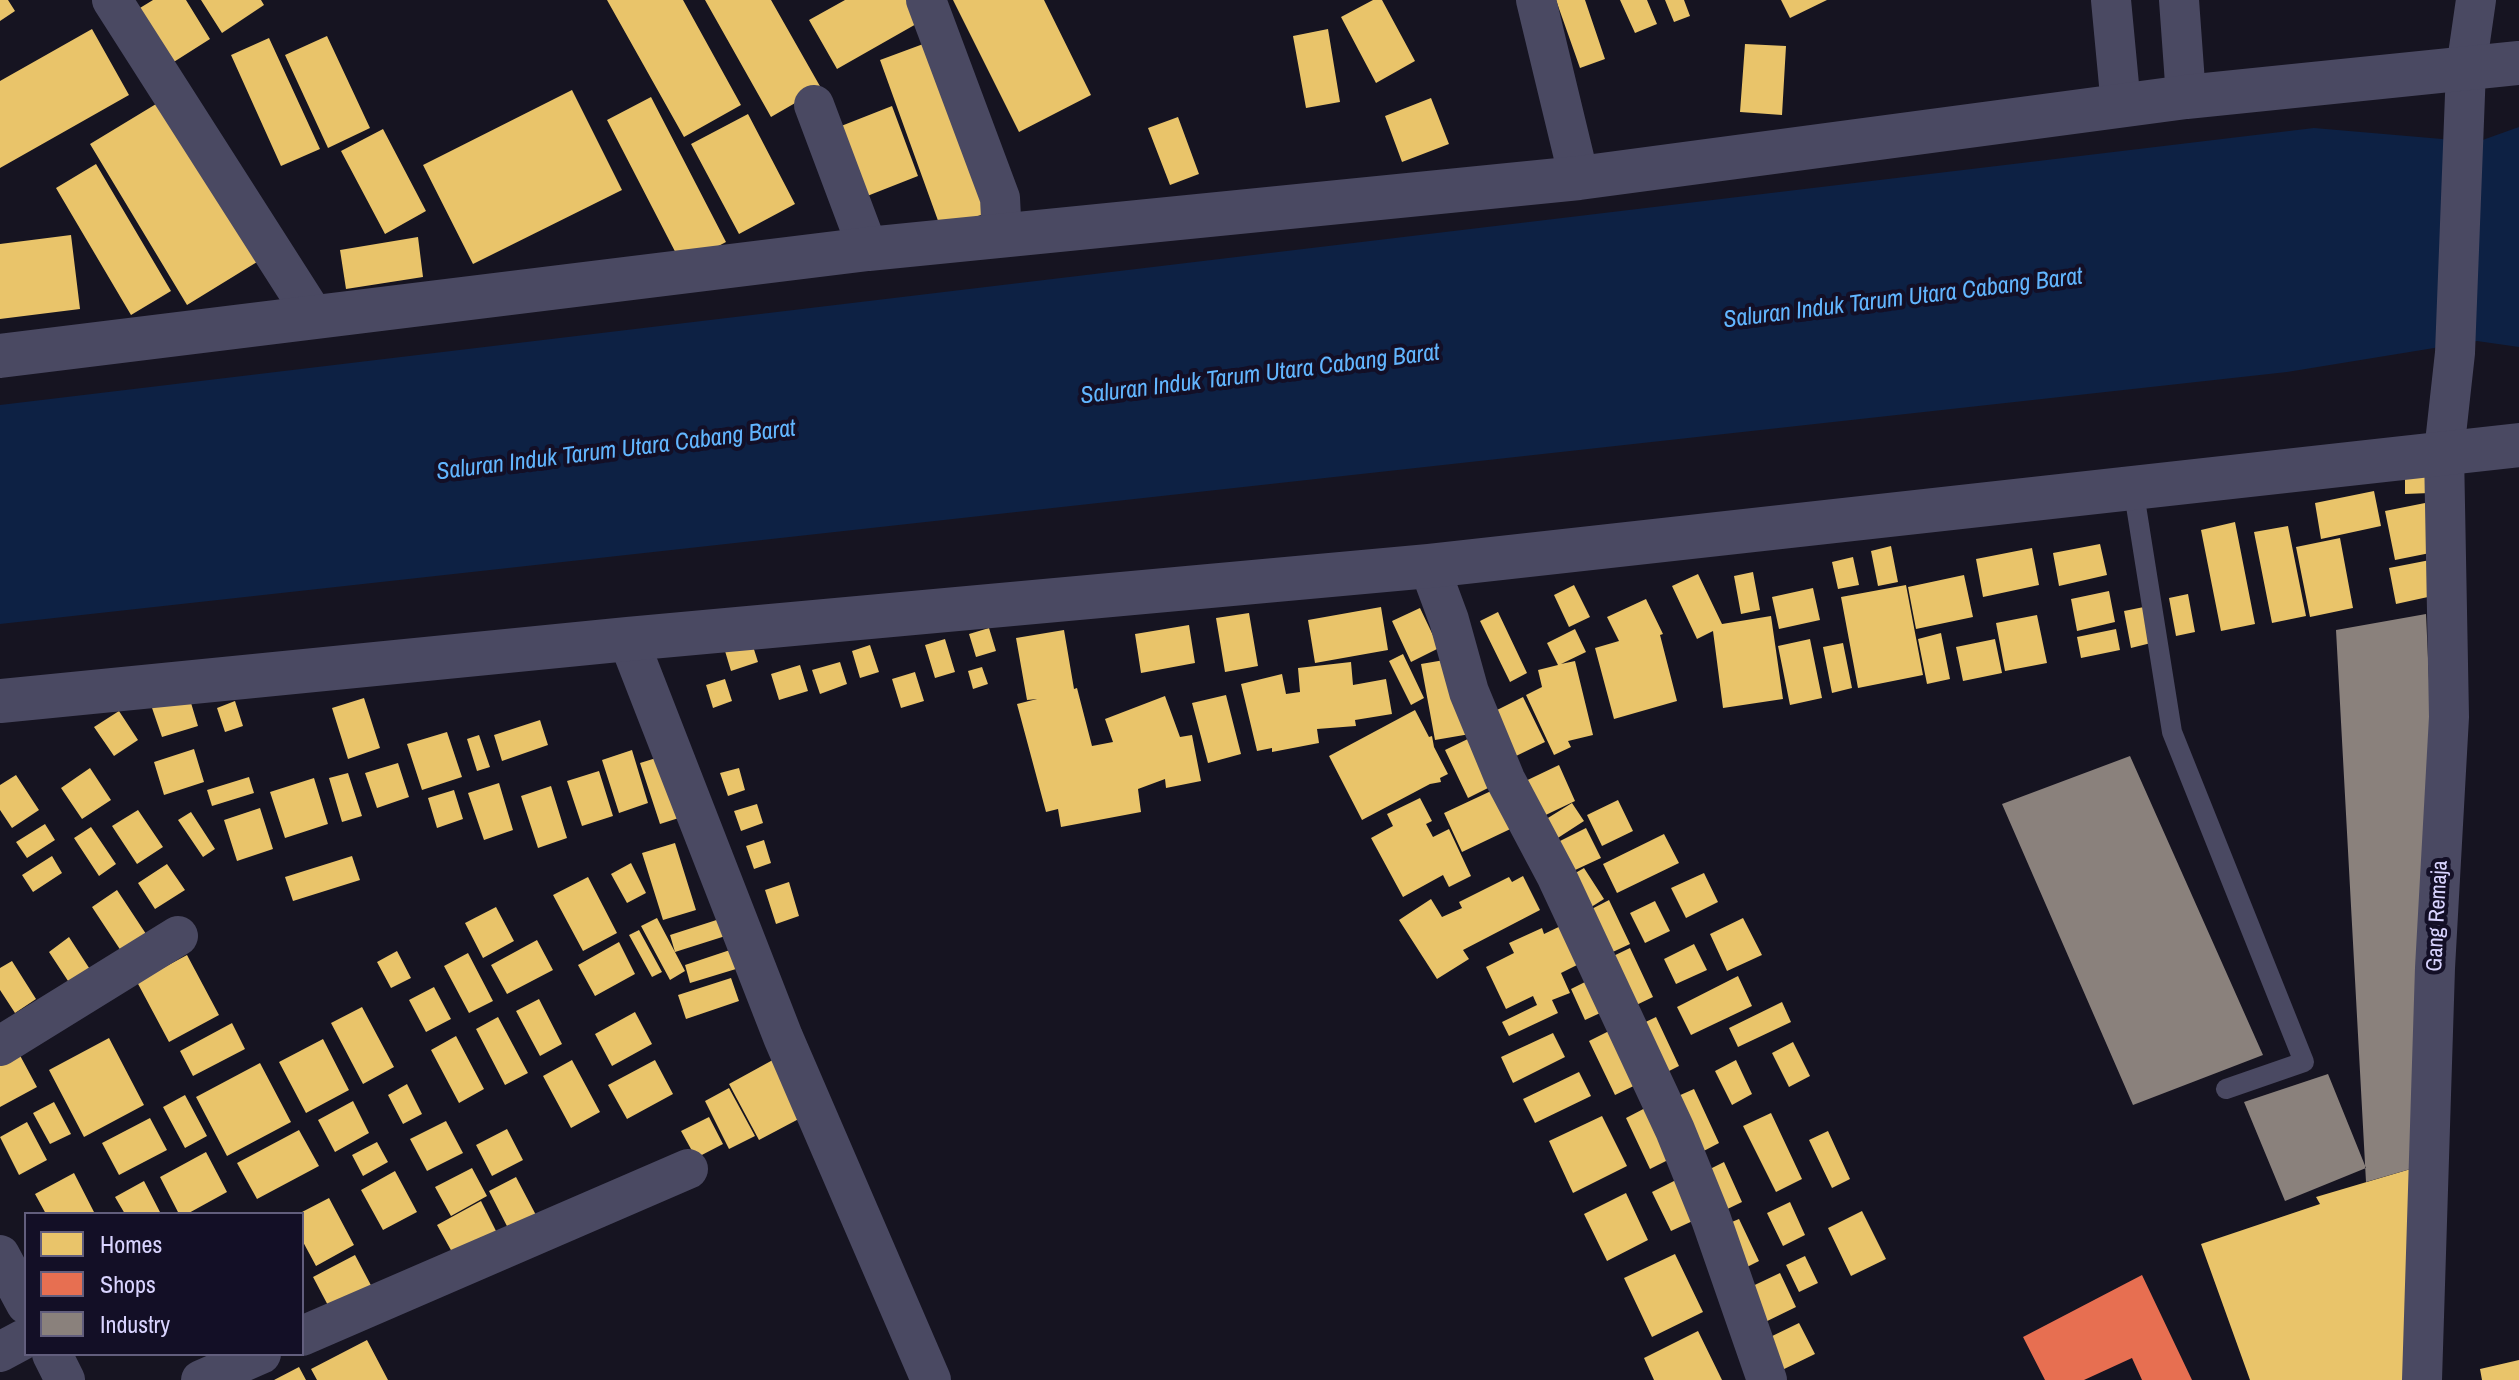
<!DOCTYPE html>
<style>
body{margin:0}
#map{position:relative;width:2519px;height:1380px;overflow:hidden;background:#161421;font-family:"Archivo Narrow",sans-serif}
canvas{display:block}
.legend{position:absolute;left:24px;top:1212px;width:280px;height:144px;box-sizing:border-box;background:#130f26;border:2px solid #625e7d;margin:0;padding:10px 14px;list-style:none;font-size:24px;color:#d9d4ff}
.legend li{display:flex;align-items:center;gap:16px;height:40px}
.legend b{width:40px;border:2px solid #625e7d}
</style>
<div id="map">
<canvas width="2519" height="1380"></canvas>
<ul class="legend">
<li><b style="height:22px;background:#e9c46a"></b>Homes</li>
<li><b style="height:22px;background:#e76f51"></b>Shops</li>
<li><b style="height:22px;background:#8a817c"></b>Industry</li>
</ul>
</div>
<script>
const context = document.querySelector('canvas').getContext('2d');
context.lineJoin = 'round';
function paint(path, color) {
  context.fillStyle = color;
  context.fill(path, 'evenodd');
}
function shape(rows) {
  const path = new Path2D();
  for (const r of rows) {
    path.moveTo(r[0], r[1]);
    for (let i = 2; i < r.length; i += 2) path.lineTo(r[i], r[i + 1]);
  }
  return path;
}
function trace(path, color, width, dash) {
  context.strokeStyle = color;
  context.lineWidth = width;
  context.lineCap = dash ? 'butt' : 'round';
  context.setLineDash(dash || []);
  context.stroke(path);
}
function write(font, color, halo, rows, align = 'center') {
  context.font = font + ' "Archivo Narrow",sans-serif';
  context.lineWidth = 8;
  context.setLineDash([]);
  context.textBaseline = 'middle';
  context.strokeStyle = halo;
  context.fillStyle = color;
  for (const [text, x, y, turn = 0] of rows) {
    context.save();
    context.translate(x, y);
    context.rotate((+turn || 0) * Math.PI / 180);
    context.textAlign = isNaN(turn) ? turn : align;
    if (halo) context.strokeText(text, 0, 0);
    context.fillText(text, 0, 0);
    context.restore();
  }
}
paint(shape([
 [2519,127,2519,347,2477,341,2287,372,0,624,0,405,2314,128,2477,142]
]), '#0d2144');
paint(shape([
 [0,0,8,0,15,11,0,21],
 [153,0,186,0,210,39,169,65,135,11],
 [201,0,261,0,264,5,222,33],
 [607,0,683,0,741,105,684,137],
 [705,0,771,0,821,88,771,117],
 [845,0,915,0,925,19,837,69,809,20],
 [953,0,1044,0,1091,95,1019,132],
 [1373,0,1382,0,1415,61,1376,83,1341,17],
 [1556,0,1585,0,1605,59,1580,68],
 [1620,0,1647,0,1657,24,1635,33],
 [1665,0,1684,0,1690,16,1674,22],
 [1781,0,1827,0,1790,18],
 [92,29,129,95,0,168,0,81],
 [1328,29,1340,102,1306,108,1293,36],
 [327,36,370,128,328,148,285,55],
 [269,38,320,149,281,166,231,55],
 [934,40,995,210,941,229,880,60],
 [1745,44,1786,46,1782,115,1740,112],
 [572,90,622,190,473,264,423,165],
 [651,97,726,242,682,265,607,120],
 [1431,98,1449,144,1402,162,1385,116],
 [161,101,257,262,187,305,90,144],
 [892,106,918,176,857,200,831,130],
 [748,114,795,204,739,234,691,144],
 [1178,117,1199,174,1170,185,1148,128],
 [383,129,426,211,385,234,341,151],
 [96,164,171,291,131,315,56,188],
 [71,235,80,309,0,319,0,244],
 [418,237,423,277,346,289,340,250],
 [2430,475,2430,493,2405,494,2405,476],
 [2374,491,2381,526,2321,539,2315,503],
 [2430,502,2440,551,2395,560,2385,511],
 [2235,522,2255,624,2221,631,2201,530],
 [2288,526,2306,616,2272,623,2254,532],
 [2340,538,2353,608,2310,617,2296,547],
 [2100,544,2107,575,2059,586,2053,553],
 [1891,546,1898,582,1878,586,1871,551],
 [2032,548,2039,585,1983,597,1976,559],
 [1853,557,1859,585,1838,589,1832,562],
 [2430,560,2437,595,2396,604,2389,568],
 [1753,572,1760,610,1741,614,1734,576],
 [1698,574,1722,624,1771,616,1783,699,1723,708,1713,631,1697,639,1672,586],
 [1964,575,1973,617,1916,629,1908,587],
 [1574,585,1590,617,1569,627,1554,595],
 [1906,585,1923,675,1858,688,1841,597],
 [1813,588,1820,620,1779,629,1772,597],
 [2109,591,2115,622,2077,631,2071,599],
 [2188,594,2195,632,2176,636,2169,598],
 [1646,599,1663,634,1660,635,1677,701,1614,719,1595,648,1619,641,1607,617],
 [1381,607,1388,650,1315,663,1308,620],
 [2144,607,2151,643,2131,648,2124,611],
 [1420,608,1439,648,1411,662,1392,621],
 [1498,612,1527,673,1510,682,1480,621],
 [1249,613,1258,666,1225,672,1216,618],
 [2037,615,2047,663,2005,671,1996,623],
 [1189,625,1195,663,1141,673,1135,634],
 [989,628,996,651,976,657,969,634],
 [1575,629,1586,652,1561,664,1575,661,1593,735,1568,741,1571,747,1554,755,1526,695,1542,687,1538,670,1558,665,1547,643],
 [2116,629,2120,650,2081,658,2077,637],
 [1064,630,1074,689,1077,688,1092,746,1113,742,1105,719,1165,696,1180,737,1192,735,1201,781,1166,788,1165,779,1138,789,1141,812,1061,827,1058,809,1046,812,1017,704,1037,699,1027,700,1016,638],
 [1941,633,1950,679,1927,684,1918,639],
 [945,639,955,672,935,678,925,645],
 [1810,639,1822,698,1790,705,1778,646],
 [1995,639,2002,673,1963,681,1956,647],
 [752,643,758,662,731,671,725,651],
 [1843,643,1852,688,1832,693,1823,647],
 [870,645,879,672,860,678,852,651],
 [1403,654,1424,698,1411,705,1389,661],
 [1456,658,1470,734,1435,740,1421,664],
 [840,662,847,684,820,694,812,670],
 [1351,662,1353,685,1386,679,1392,714,1355,720,1356,726,1317,729,1319,743,1272,752,1272,748,1257,751,1241,684,1282,674,1286,694,1300,692,1298,668],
 [800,665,808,691,779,700,771,674],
 [982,667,988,684,973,689,968,671],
 [915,672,924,701,901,708,892,679],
 [725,679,732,701,713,708,706,685],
 [188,693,198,726,162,737,151,705],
 [1226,695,1241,754,1208,763,1192,703],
 [1523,697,1545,742,1516,756,1495,711],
 [364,698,380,748,348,759,332,708],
 [235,701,243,726,225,732,217,708],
 [1415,710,1429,737,1432,736,1434,747,1448,774,1440,778,1441,782,1430,784,1362,820,1329,756],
 [119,711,138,740,114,756,94,727],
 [540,720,548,745,502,761,494,735],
 [447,732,462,777,422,790,407,744],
 [479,735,490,767,477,771,467,739],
 [1474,736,1498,783,1468,798,1445,750],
 [194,749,204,782,164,795,154,762],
 [632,750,648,803,619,813,602,760],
 [669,754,688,815,660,824,640,763],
 [398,763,409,797,377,808,365,773],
 [1559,765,1575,801,1531,822,1515,786],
 [90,768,111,800,82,819,61,788],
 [739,768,745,790,728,796,720,773],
 [599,771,613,816,582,826,567,781],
 [348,773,362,816,342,822,329,778],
 [16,775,39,810,12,828,0,810,0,785],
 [249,777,254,793,212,806,207,790],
 [314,778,328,824,285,838,270,792],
 [499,783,513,830,484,840,468,793],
 [1506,784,1523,823,1462,852,1444,813],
 [551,786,567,838,538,848,521,796],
 [454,790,463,819,437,828,428,798],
 [1420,798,1432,821,1426,824,1433,837,1449,829,1471,876,1449,887,1443,875,1403,897,1371,838,1393,826,1387,814],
 [1618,800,1633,831,1602,846,1587,815],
 [1572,803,1584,821,1547,845,1535,826],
 [757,804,763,823,741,831,734,811],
 [260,808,273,849,237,861,224,820],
 [138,810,163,847,137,864,112,826],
 [191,812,215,849,203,857,178,820],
 [45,824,55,840,27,858,16,842],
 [91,827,116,864,99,876,74,838],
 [1586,828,1601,858,1560,877,1546,848],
 [1664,834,1679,863,1617,893,1603,864],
 [764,840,771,863,754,869,746,846],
 [675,843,696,910,663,920,642,853],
 [52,856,62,873,33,892,22,875],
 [352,856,360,880,293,901,285,877],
 [631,863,646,893,627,903,611,874],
 [167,864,185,890,155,909,138,883],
 [1584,868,1604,899,1580,914,1560,882],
 [1704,873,1718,902,1686,918,1671,888],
 [1523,876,1540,910,1463,950,1469,959,1437,979,1399,920,1431,899,1442,917,1462,908,1459,902,1509,877,1512,882],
 [588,877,617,933,583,951,553,895],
 [789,882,799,916,776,924,765,890],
 [117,890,152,943,127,960,92,907],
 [1609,900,1630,944,1604,956,1584,913],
 [1655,901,1670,931,1645,943,1630,913],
 [496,907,514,941,483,958,465,923],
 [732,915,738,932,675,952,670,935],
 [657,918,685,971,670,980,641,926],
 [1743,918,1762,955,1727,971,1710,934],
 [1569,922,1587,960,1561,973,1570,993,1552,1000,1558,1013,1509,1036,1502,1022,1537,1005,1533,996,1506,1009,1486,967,1514,953,1509,943,1542,928,1544,934],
 [639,930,662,972,652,977,629,935],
 [69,937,93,974,72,987,49,952],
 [537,940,553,970,507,994,491,965],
 [619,942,635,974,595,996,578,965],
 [1694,944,1707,970,1676,984,1664,959],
 [1630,948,1653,997,1630,1008,1607,959],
 [730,950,736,969,690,983,685,965],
 [397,951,411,978,391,988,377,962],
 [468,953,493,1001,469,1013,444,966],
 [187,955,219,1015,169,1042,137,982],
 [12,961,36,999,15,1013,0,990,0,968],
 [1738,976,1752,1006,1691,1035,1677,1007],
 [1595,977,1611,1008,1585,1020,1571,989],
 [731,978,739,1001,686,1019,678,995],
 [434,987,451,1019,426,1032,409,1000],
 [539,999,562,1044,540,1056,516,1011],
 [1782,1002,1791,1022,1738,1047,1729,1028],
 [362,1007,394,1067,363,1084,331,1023],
 [635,1012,652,1044,612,1066,595,1034],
 [498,1017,528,1073,505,1085,476,1029],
 [1656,1017,1679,1066,1655,1078,1631,1029],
 [232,1023,245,1049,193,1076,180,1051],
 [1617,1027,1644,1081,1615,1095,1589,1041],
 [1553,1033,1565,1057,1513,1083,1501,1057],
 [456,1036,484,1089,459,1103,431,1050],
 [109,1038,144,1105,84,1137,49,1070],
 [323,1039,349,1090,306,1113,279,1062],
 [1793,1042,1810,1076,1789,1087,1772,1053],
 [16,1048,37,1087,0,1107,0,1057],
 [780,1056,810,1113,759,1140,729,1084],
 [572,1060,600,1112,571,1128,543,1076],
 [655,1060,673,1094,627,1119,608,1085],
 [1736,1060,1752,1094,1732,1105,1715,1071],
 [260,1063,291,1122,227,1156,196,1097],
 [1579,1072,1591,1096,1535,1123,1523,1099],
 [407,1084,422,1114,403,1124,388,1095],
 [729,1088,755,1136,729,1149,705,1101],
 [1694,1089,1719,1143,1696,1155,1669,1100],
 [185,1095,207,1136,185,1148,163,1107],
 [353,1101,369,1133,335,1152,318,1120],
 [54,1102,71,1134,50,1144,33,1113],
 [1651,1105,1676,1156,1650,1169,1626,1118],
 [1771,1113,1802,1179,1776,1192,1743,1126],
 [1602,1116,1627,1166,1573,1193,1549,1141],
 [709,1117,723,1144,696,1158,681,1131],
 [150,1118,167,1150,119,1175,102,1143],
 [446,1121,463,1153,427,1171,410,1139],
 [27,1122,47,1160,19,1175,0,1137],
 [507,1129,523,1160,492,1176,476,1145],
 [299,1130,319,1166,257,1199,237,1163],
 [1828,1131,1850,1179,1832,1188,1809,1140],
 [377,1142,388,1162,363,1176,352,1155],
 [206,1152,227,1192,187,1214,179,1214,160,1177],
 [1724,1162,1742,1202,1717,1214,1698,1175],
 [472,1168,487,1196,451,1216,435,1187],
 [2414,1168,2408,1380,2250,1380,2201,1244,2320,1204,2316,1197],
 [395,1171,417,1212,383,1230,361,1190],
 [74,1173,95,1214,46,1214,35,1194],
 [516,1177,537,1217,510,1232,489,1191],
 [1678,1179,1697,1219,1671,1231,1652,1192],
 [144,1181,161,1214,125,1214,115,1197],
 [1626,1193,1648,1240,1607,1261,1584,1214],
 [329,1198,354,1245,316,1266,302,1240,302,1212],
 [481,1201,500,1239,457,1261,437,1225],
 [1790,1202,1805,1235,1783,1246,1767,1213],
 [1862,1211,1886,1259,1851,1276,1828,1228],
 [1739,1219,1759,1261,1747,1267,1727,1224],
 [1675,1254,1703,1312,1652,1337,1624,1278],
 [355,1255,374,1291,332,1313,313,1277],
 [1805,1256,1818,1283,1799,1292,1786,1265],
 [1780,1273,1796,1307,1757,1326,1740,1292],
 [1799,1323,1815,1354,1780,1371,1764,1340],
 [1698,1331,1722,1380,1654,1380,1644,1358],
 [367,1340,388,1380,317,1380,311,1369],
 [2519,1360,2519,1380,2482,1380,2480,1369],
 [299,1367,306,1380,274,1380]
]), '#e9c46a');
paint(shape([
 [2142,1275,2192,1380,2142,1380,2132,1358,2084,1380,2045,1380,2023,1337]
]), '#e76f51');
paint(shape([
 [2426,614,2432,746,2414,1168,2366,1182,2336,630],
 [2130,756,2263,1055,2133,1105,2002,804],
 [2328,1074,2366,1168,2285,1201,2244,1102]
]), '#8a817c');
trace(shape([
 [2133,487,2172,732,2304,1062,2226,1089]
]), '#4a4962', 20);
trace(shape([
 [112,0,315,318],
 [926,0,1000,198,1002,237],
 [1536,0,1579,178],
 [2111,0,2121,106],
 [2179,0,2186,97],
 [814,105,868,249],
 [1429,566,1449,620,1469,692,1505,779,1557,877,1675,1130,1711,1219,1767,1380],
 [628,639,783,1037,931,1380],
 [0,1046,178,936],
 [0,1255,26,1304],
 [302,1336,688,1169],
 [0,1352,26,1338],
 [52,1354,65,1380],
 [201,1380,261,1354],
 [2422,1380,2435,968,2449,717,2444,452,2455,353,2466,69,2476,0]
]), '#4a4962', 40);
trace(shape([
 [0,356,868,249,1579,178,2186,97,2519,63],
 [0,701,628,639,1429,566,2519,445]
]), '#4a4962', 44);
write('22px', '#d9d4ff', '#130f26', [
 ["Gang Remaja",2438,916,-87]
]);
write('italic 24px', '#62b6ff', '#130f26', [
 ["Saluran Induk Tarum Utara Cabang Barat",1903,299,-7],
 ["Saluran Induk Tarum Utara Cabang Barat",1260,375,-7],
 ["Saluran Induk Tarum Utara Cabang Barat",616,451,-7]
]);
</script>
